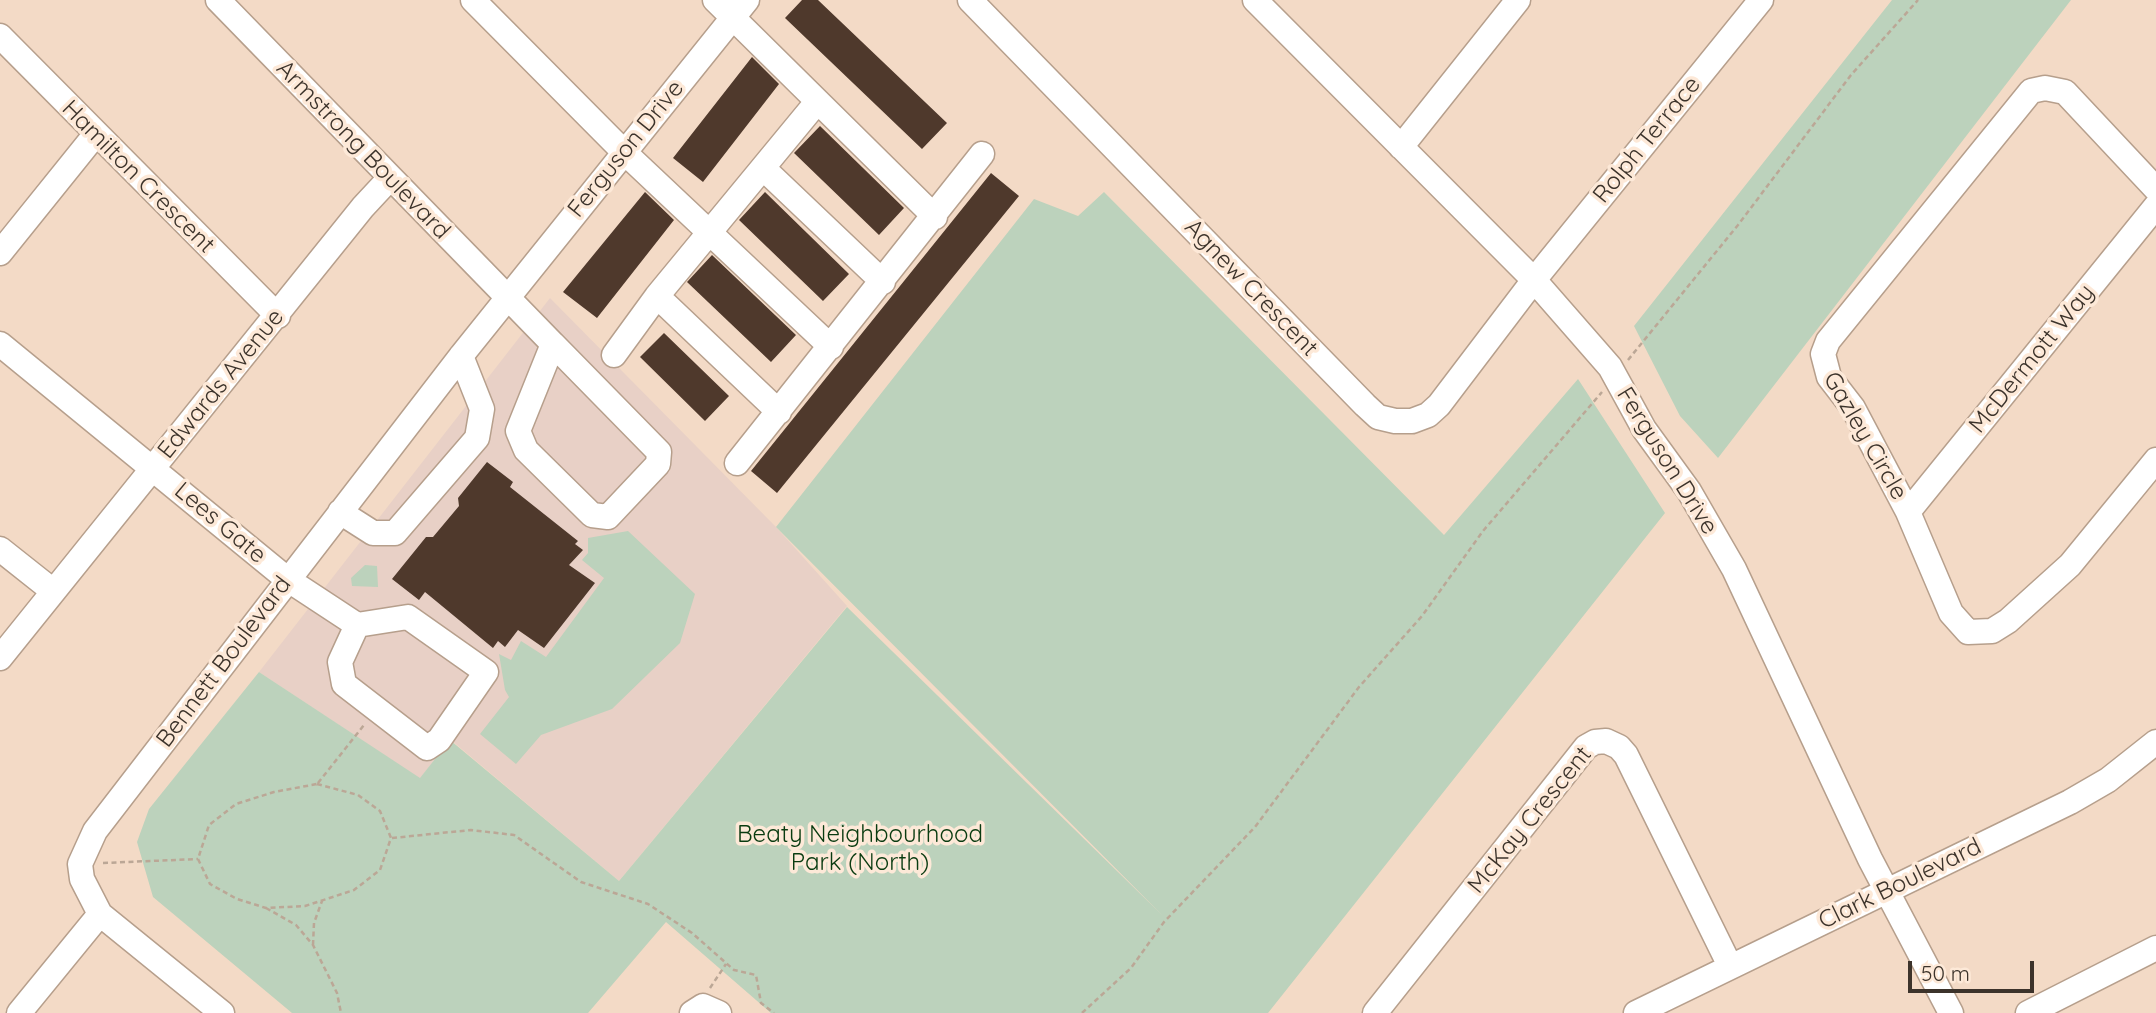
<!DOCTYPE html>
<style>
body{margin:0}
#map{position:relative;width:2156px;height:1013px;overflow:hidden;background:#f3dac6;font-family:Quicksand,sans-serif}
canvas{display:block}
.scale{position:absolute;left:1908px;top:961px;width:126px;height:32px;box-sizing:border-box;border:4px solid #3c332b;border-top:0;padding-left:9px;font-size:21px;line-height:24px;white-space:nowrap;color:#3c332b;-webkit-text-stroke:5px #fde9d8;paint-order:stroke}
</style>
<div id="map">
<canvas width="2156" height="1013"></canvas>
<div class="scale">50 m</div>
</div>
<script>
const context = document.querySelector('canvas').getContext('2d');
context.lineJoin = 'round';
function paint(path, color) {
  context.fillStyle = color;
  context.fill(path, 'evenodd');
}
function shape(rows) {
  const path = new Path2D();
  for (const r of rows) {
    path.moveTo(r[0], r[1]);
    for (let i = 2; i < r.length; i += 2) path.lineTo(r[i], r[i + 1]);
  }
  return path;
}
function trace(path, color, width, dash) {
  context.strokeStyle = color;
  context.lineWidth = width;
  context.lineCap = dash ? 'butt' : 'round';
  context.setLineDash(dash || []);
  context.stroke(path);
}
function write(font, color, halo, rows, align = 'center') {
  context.font = font + ' Quicksand,sans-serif';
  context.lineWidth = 7;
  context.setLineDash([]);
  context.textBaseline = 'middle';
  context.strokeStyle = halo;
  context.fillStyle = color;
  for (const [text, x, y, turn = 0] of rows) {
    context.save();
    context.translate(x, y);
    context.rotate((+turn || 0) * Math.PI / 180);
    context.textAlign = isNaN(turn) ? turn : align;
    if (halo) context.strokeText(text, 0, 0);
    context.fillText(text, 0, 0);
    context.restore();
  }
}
paint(shape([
 [550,298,776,527,847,606,619,881,451,740,420,779,259,672]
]), '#e8d0c6');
paint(shape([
 [1892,0,2071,0,1718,458,1680,416,1634,326],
 [1104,192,1444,535,1578,379,1665,513,1268,1013,771,1013,666,922,588,1013,292,1013,153,897,137,842,149,809,259,672,420,778,450,740,619,881,847,607,1162,915,776,527,1034,199,1078,216],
 [628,531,695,594,680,643,612,709,541,735,516,764,480,734,509,697,505,690,499,654,511,660,521,641,546,657,604,578,582,560,588,553,588,538],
 [365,565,377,566,378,587,352,586,351,578]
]), '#bcd2bc');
paint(shape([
 [802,0,818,0,947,123,922,149,785,18],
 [752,57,779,84,703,182,673,158],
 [820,126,904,208,879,235,794,153],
 [991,173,1019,196,777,493,751,471],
 [645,192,674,220,597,318,563,292],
 [765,192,849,274,823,301,739,220],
 [712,255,796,335,771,362,687,282],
 [664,333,729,396,705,421,640,357],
 [487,462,513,482,510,487,578,541,575,544,583,550,569,565,595,583,544,648,518,630,505,647,498,641,493,648,425,592,419,600,392,579,426,537,433,537,459,506,458,498]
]), '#4f392c');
const minor = shape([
 [218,0,553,344,518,431,526,450,592,515,608,517,658,464,659,452,553,344],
 [473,0,623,151,831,347],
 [715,0,935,217],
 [970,0,1365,405,1378,417,1395,421,1412,421,1428,415,1439,405,1534,280,1761,0],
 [1255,0,1534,280,1610,367,1644,429,1689,491,1734,569,1870,859,1951,1013],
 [0,36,278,316],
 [1401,147,1518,0],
 [763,168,883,282],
 [2156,189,2065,92,2045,88,2031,91,1828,341,1823,354,1829,377,1853,408,1908,512,1951,613,1968,632,1992,631,2008,621,2070,565,2156,460],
 [0,253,95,135],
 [657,296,779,412],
 [0,344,287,579,357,625,408,617,486,672,439,740,427,748,344,684,340,662,357,625],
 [614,355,657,296,817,102],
 [737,463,982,154],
 [340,512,373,533,395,533,477,438,482,409,461,356],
 [1908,512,2156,206],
 [0,549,53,591],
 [0,658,363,207,390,178],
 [19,1013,100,914],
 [222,1013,100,914,82,879,80,864,95,831,461,356,747,0],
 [692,1013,703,1006,719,1013],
 [1375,1013,1586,747,1595,742,1606,741,1619,747,1626,755,1730,966],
 [1636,1013,2070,802,2108,780,2156,742],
 [2028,1013,2156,948]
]);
trace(minor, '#b69f8c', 27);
trace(shape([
 [1628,360,1738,225,1851,75,1918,0],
 [318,783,364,725],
 [317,784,358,795,380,811,391,838,380,870,354,890,305,906,266,908,237,899,210,884,198,859,209,825,236,804,274,792,317,784],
 [392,838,471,830,514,835,581,882,648,904,692,933,734,970,756,975,761,1003,774,1013],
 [103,863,198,859],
 [266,908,296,925,313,945,337,993,341,1013],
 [313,945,314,923,322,901],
 [710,988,726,964],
 [1082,1013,1131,968,1164,922,1255,827,1359,687,1422,616,1483,531,1602,392]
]), '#bba796', 2.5, [5, 3.5]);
trace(minor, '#fff', 24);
write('24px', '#3c332b', '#fde9d8', [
 ["Rolph Terrace",1647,140,-51],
 ["Ferguson Drive",626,149,-51],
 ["Armstrong Boulevard",363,150,46],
 ["Hamilton Crescent",138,177,45],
 ["Agnew Crescent",1251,288,46],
 ["McDermott Way",2032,359,-51],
 ["Edwards Avenue",221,384,-51],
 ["Gazley Circle",1865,436,60],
 ["Ferguson Drive",1667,461,58],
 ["Lees Gate",220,523,40],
 ["Bennett Boulevard",224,662,-53],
 ["McKay Crescent",1530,820,-51],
 ["Clark Boulevard",1900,884,-26]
]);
write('24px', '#093b10', '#fde9d8', [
 ["Beaty Neighbourhood",860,835],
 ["Park (North)",860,863]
]);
</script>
